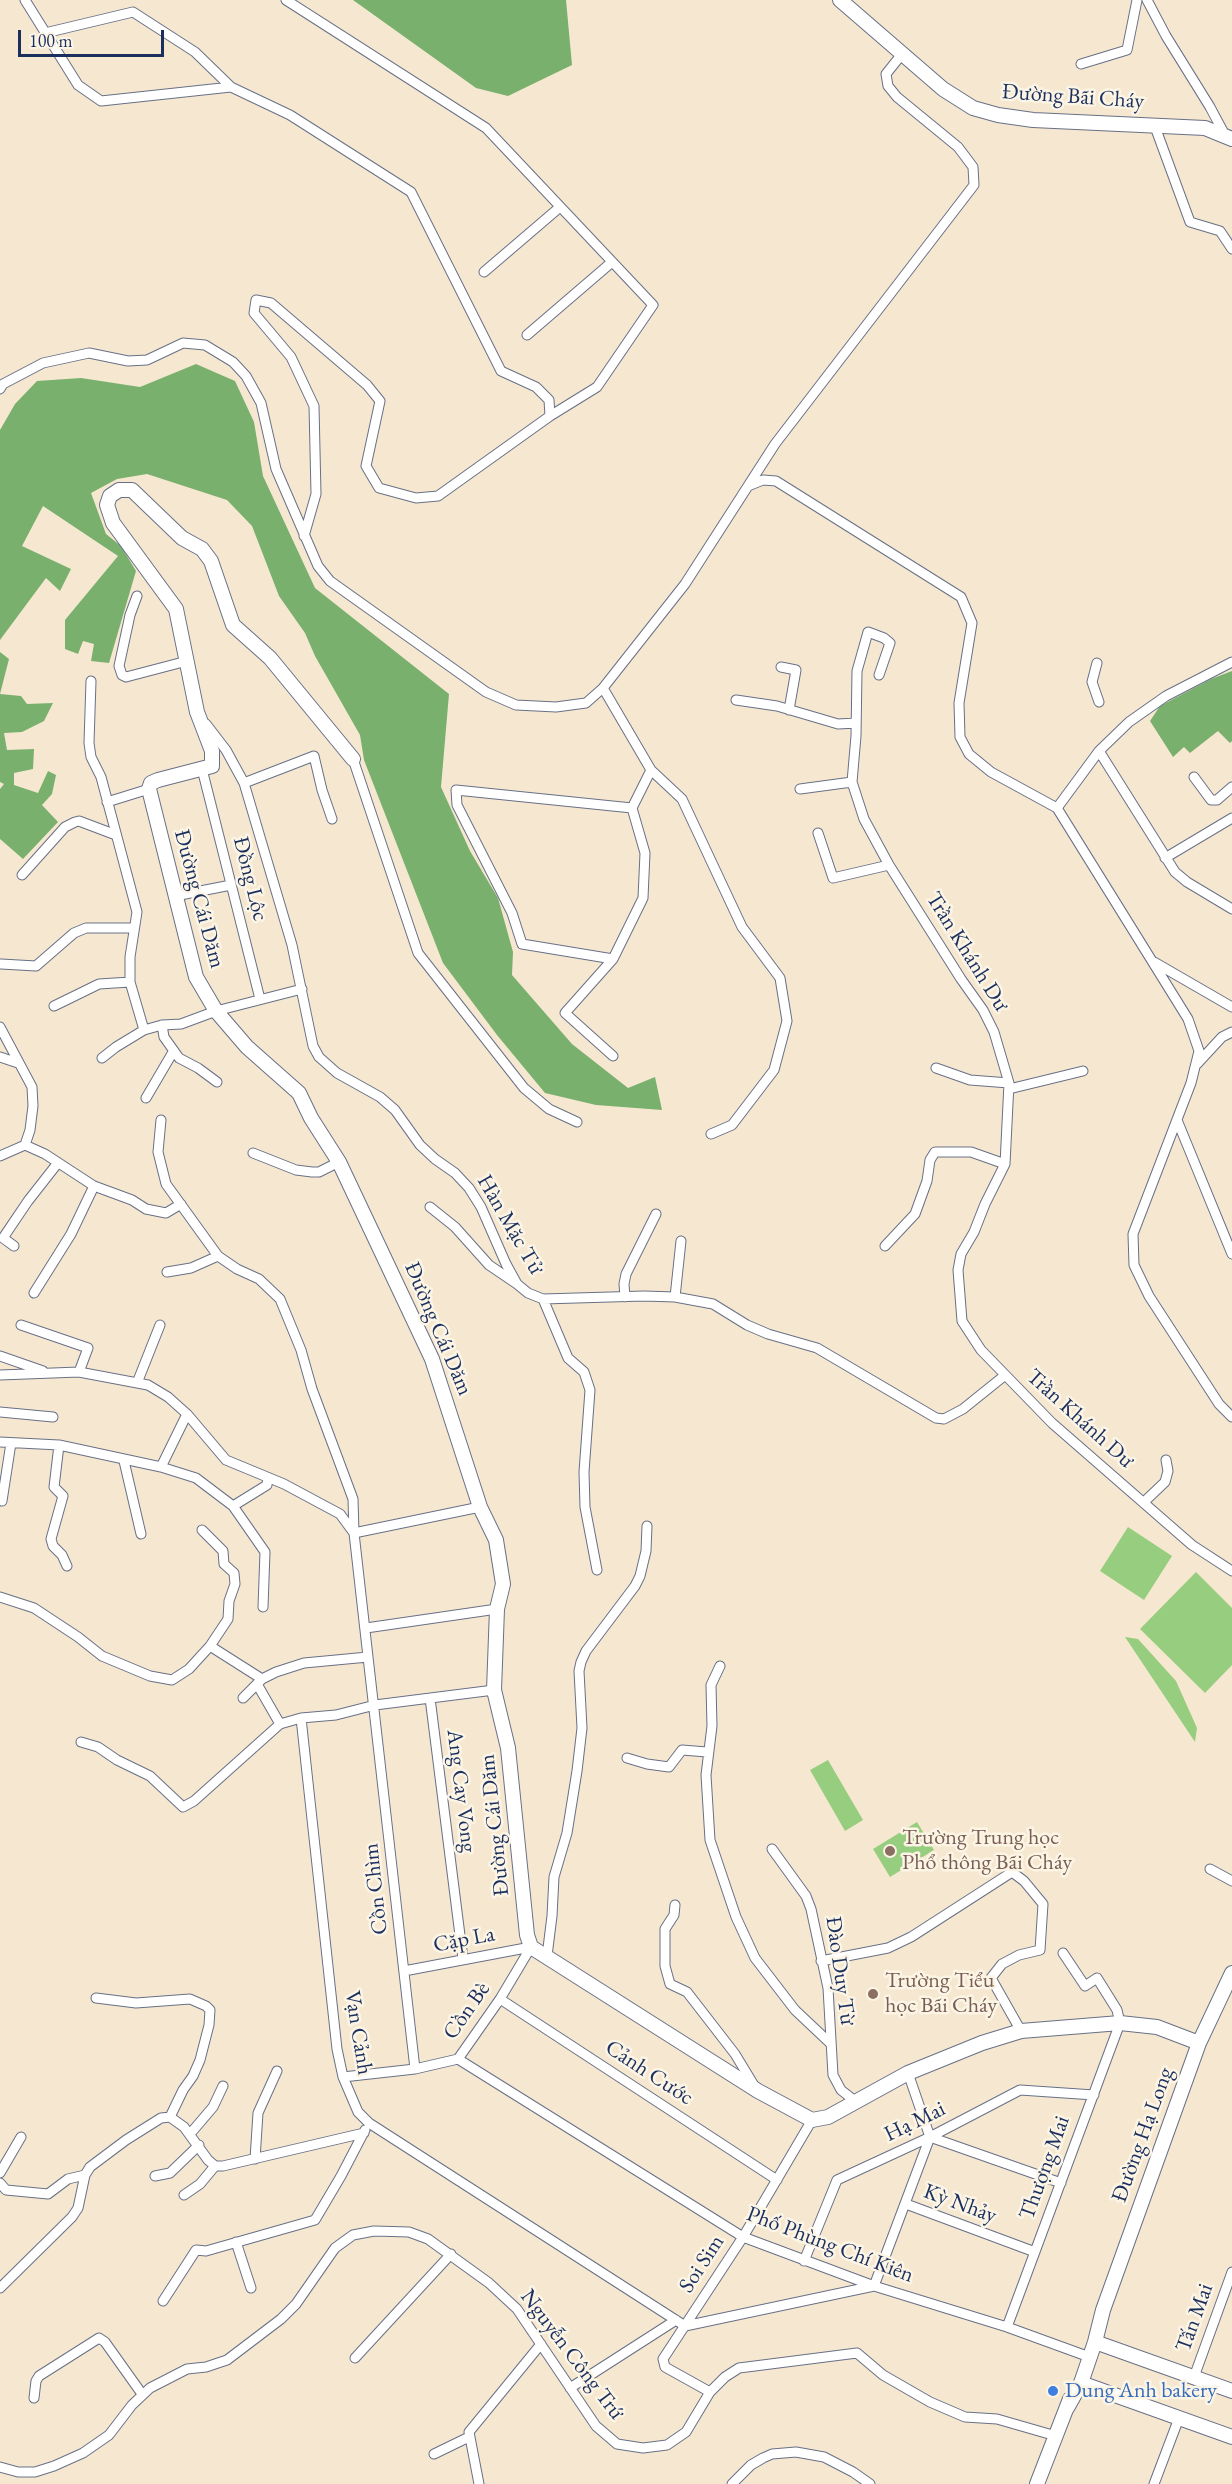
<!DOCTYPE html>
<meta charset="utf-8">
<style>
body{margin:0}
#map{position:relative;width:1232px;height:2484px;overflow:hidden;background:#f6e8d0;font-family:"EB Garamond",serif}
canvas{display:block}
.scale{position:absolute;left:18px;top:30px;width:146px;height:27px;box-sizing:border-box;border:3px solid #1b2f5e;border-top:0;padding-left:8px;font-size:18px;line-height:21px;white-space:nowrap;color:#1b2f5e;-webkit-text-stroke:4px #fcf5e5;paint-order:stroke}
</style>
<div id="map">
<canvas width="1232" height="2484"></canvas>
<div class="scale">100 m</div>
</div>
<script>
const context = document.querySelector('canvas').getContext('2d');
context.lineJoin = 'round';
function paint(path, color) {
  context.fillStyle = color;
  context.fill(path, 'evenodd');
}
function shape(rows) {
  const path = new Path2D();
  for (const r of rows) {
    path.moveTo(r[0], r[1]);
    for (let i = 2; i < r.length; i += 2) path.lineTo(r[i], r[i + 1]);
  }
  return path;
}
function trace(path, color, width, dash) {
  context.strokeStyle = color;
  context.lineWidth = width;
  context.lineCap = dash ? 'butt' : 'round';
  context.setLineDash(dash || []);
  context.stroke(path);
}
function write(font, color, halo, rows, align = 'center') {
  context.font = font + ' "EB Garamond",serif';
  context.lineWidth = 5;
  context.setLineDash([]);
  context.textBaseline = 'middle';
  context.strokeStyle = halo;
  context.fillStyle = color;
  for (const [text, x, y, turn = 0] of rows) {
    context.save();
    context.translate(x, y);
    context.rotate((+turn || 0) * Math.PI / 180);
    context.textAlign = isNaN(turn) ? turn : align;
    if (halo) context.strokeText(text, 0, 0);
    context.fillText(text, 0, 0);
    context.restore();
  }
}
paint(shape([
 [1128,1527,1172,1556,1144,1600,1100,1571],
 [1196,1572,1232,1608,1232,1665,1205,1693,1140,1629],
 [1125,1637,1138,1639,1176,1681,1197,1728,1195,1742],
 [828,1760,863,1820,845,1831,810,1770],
 [917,1822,934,1850,890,1877,873,1849]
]), '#97cd7f');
paint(shape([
 [353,0,566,0,572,65,508,96,476,88],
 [196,364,235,381,254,422,263,476,315,588,449,694,441,787,470,851,498,898,513,952,512,975,572,1044,628,1088,655,1077,662,1110,596,1105,545,1093,497,1035,443,963,364,760,360,735,315,656,305,633,279,596,252,526,227,500,147,474,117,479,91,493,106,534,121,546,136,571,109,663,91,661,94,644,83,641,78,654,65,649,65,620,118,556,43,506,22,546,71,569,60,591,46,578,0,640,0,430,15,404,37,381,81,378,140,387],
 [0,652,9,659,0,694,21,696,27,704,53,703,44,721,22,732,4,733,7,750,34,749,33,769,14,773,14,785,38,793,48,771,56,775,52,794,42,805,58,822,23,859,0,839,0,789,4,784,0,782],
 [1232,671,1232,741,1230,743,1218,731,1190,753,1184,747,1173,757,1150,721,1160,706,1211,679]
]), '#79b06e');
const street = shape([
 [25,0,78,85,101,101,231,87,290,115,411,192,501,371,536,387,549,400,550,416,438,496,416,498,379,488,366,466,380,401,367,385,271,303,256,300,254,313,291,357,314,406,316,494,304,536],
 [286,0,486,128,653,305,597,387,550,416],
 [1147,0,1166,36,1210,107,1225,135],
 [45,33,133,12,195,52,231,87],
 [1081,64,1127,50,1137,0],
 [1154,124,1190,222,1220,231,1232,249],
 [484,272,560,207],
 [527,335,612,262],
 [0,389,3,384,43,363,89,353,128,361,147,360,183,343,205,345,233,362,246,376,261,403,276,469,318,566,330,581,486,692,516,705,556,707,586,703,603,688,685,584,775,444,974,185,973,167,958,147,897,97,888,86,886,74,902,54],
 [748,486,763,480,776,481,961,597,972,623,959,703,960,737,969,754,991,772,1057,808,1188,1019,1199,1051,1191,1083,1133,1234,1134,1265,1149,1296,1219,1404,1232,1417],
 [137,596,130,615,119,666,122,675,126,677,187,661],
 [1097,663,1092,682,1099,702],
 [781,667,796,670,789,710],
 [879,675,890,643,884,638,868,632,857,671,856,736,852,782,864,819,889,865,961,979,983,1010,994,1032,1009,1083,1005,1164,985,1204,974,1232,961,1254,958,1270,962,1321,981,1350,1052,1423,1192,1545,1232,1571],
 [91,681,89,743,91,757,101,777,137,912,130,957,130,982,144,1030],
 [603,688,651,770,682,799,742,927,780,978,787,1021,774,1070,732,1125,711,1134],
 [736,700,777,706,838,724,856,723],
 [206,724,226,750,244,783,292,945,313,1046,319,1057,337,1073,380,1097,395,1110,420,1145,435,1159,455,1173,469,1188,481,1207,506,1264,517,1284,528,1293,543,1299,644,1296,675,1297,713,1304,747,1325,768,1334,817,1348,936,1418,944,1419,963,1409,1004,1376],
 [1099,751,1175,872,1187,882,1232,909],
 [353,759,418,953,524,1088,549,1109,577,1122],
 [202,769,260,999],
 [1194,777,1211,800,1217,800,1232,787],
 [244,783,314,756,322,790,332,819],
 [800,789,852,782],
 [107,802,149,789],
 [1057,808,1099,751,1129,722,1166,696,1232,662],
 [818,833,833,878,889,865],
 [1165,858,1232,818],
 [22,875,65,827,75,822,79,821,116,835],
 [175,896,231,885],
 [613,959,522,944,512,913,457,805,456,790,632,808],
 [1154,962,1232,1007],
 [1,964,36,966,74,933,86,928,134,928],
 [54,1006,99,984,130,982],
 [162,1025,164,1037,179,1058,198,1068,217,1082],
 [0,1027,32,1087,33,1106,30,1130,25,1145,45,1154,94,1186,132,1200,146,1209,166,1213,181,1204],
 [613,1056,565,1013,613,959,643,898,645,853,632,808,651,770],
 [0,1057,18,1063],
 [102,1058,116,1047,144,1030,162,1025,181,1024,216,1011,302,989],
 [1197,1064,1222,1037,1232,1032],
 [936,1068,970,1080,1009,1083],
 [1009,1089,1083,1071],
 [146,1098,173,1052],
 [161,1120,158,1152,166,1184,218,1256,237,1269,259,1279,280,1299,301,1350,312,1389,353,1499,354,1533,368,1657,415,2069],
 [1177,1120,1232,1254],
 [253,1153,296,1170,312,1172,319,1172,339,1162],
 [0,1156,25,1145],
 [430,1207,455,1227,489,1265,517,1284],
 [14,1246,3,1238,28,1201,57,1164],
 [885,1246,915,1214,927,1181,930,1160,935,1152,971,1152,1005,1164],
 [167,1272,191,1268,218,1256],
 [34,1293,71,1234,94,1186],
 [625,1297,624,1284,626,1274,656,1214],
 [675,1297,681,1241],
 [543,1299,568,1358,584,1372,590,1390,584,1472,585,1507,597,1570],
 [21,1325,88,1348,79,1372],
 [0,1356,43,1371],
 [0,1375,79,1372,148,1385,168,1397,187,1414,226,1460,284,1484,340,1514,354,1533,480,1507],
 [137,1383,160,1325],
 [0,1412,53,1417],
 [0,1442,59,1445,161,1467,196,1478,233,1506,265,1552,263,1607],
 [59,1445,54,1487,63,1496,51,1539,53,1546,62,1555,67,1566],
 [124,1461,141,1534],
 [161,1467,187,1414],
 [2,1501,11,1443],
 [1144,1502,1165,1482,1168,1471,1166,1460],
 [233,1506,267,1485,268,1478],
 [0,1597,34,1608,78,1637,102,1656,150,1676,172,1680,189,1669,210,1646,228,1619,229,1601,235,1584,234,1573,224,1564,223,1551,202,1530],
 [366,1628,497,1609],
 [210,1646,262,1679],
 [720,1666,711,1685,712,1726,706,1775,710,1840,736,1917,755,1958,795,2010,830,2043],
 [257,1684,280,1724,301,1718,337,2049,343,2077,358,2112,369,2123,685,2326],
 [243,1698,262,1679,276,1672,304,1663,368,1657],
 [430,1698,463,1959],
 [301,1718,336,1715,375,1705,494,1690],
 [81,1742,98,1747,117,1760,150,1776,183,1807,194,1801,280,1724],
 [627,1758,647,1764,669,1767,682,1750,707,1752],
 [772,1849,806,1896,811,1909,828,1988,833,2075,841,2090,855,2101],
 [1210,1869,1232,1881],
 [675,1905,674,1915,665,1929,665,1966,670,1984,687,1992,735,2054,755,2087],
 [547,1956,552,1916,554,1877,567,1833,577,1771,582,1728,579,1671,581,1662,586,1651,635,1586,640,1576,646,1551,647,1526],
 [821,1961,888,1948,911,1937,1012,1872,1024,1881,1043,1904,1040,1950,1019,1955,1002,1964,991,1978,1021,2031],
 [404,1971,531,1947],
 [96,1998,136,2003,190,1999,206,2006,210,2010,209,2025,200,2060,193,2076,183,2090,170,2117],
 [500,1999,777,2180],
 [458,2059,743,2237,874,2286,1007,2327,1084,2355],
 [343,2077,415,2069,458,2059,500,1999,531,1947],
 [190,2134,213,2107,223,2086],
 [930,2137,1061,2183],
 [255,2159,258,2113,277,2071],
 [0,2173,21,2137],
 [155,2176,170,2173,199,2145],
 [0,2183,6,2190,48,2194,68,2179,85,2175],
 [184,2195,200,2184,215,2166],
 [906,2204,1035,2252],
 [236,2242,251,2288],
 [804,2261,837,2180,930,2137,1020,2090,1094,2095],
 [0,2288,72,2217,78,2208,85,2175,90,2167,126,2140,161,2118,170,2117,184,2127,208,2160,215,2166,223,2166,364,2133],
 [163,2301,196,2250,206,2251,315,2220,341,2176,365,2130],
 [685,2326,874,2286,930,2137,908,2073],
 [1007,2327,1120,2023,1117,2010,1097,1978,1085,1986,1063,1953],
 [355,2358,451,2254],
 [1194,2377,1232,2272],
 [570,2388,676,2320],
 [710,2392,665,2367,663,2359,743,2237,812,2120],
 [34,2398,36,2381,39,2376,99,2338,105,2342,142,2394],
 [434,2454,469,2437],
 [0,2467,18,2472,35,2472,54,2466,83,2453,109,2435,132,2405,150,2388,187,2369,206,2367,227,2360,281,2319,296,2304,335,2248,353,2235,374,2231,409,2232,428,2239,489,2283,517,2309,596,2426,617,2444,643,2448,667,2445,686,2432,710,2392,725,2377,739,2368,857,2353,883,2375,930,2402,965,2417,997,2419,1056,2436],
 [479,2484,469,2432,541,2344],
 [732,2484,751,2465,763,2458,772,2454,796,2452,824,2457,853,2472,870,2484],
 [1154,2484,1179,2418]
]);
const secondary = shape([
 [840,0,943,89,973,108,998,115,1033,120,1205,128,1232,139],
 [353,759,270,658,233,625,211,561,202,549,182,538,132,490,119,490,110,496,107,505,113,523,176,609,197,712,212,751,212,766,158,780,151,783,149,789,196,977,216,1011,247,1047,299,1093,311,1118,339,1162,432,1359,480,1507,496,1540,503,1584,497,1609,494,1690,508,1748,527,1935,531,1947,758,2091,812,2120,828,2117,908,2073,982,2043,1021,2031,1120,2023,1157,2027,1199,2043],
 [1095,2342,1232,2391],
 [1081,2383,1232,2437],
 [1067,2408,1081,2383,1095,2342,1103,2310,1199,2043,1232,1973],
 [1037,2484,1070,2399]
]);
trace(street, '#687086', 11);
trace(secondary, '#687086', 16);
trace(street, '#fff', 9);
trace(secondary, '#fff', 14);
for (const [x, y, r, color] of [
 [890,1851,6,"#8d6e63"],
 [873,1994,6,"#8d6e63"],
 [1053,2391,6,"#3f7fe0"]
]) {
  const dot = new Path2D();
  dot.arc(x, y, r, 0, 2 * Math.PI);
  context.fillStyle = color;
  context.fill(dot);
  trace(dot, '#fcf5e5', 2);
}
write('22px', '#1b2f5e', '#fcf5e5', [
 ["Đường Bãi Cháy",1073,97,4],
 ["Đồng Lộc",250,879,76],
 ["Đường Cái Dăm",199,899,75],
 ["Trần Khánh Dư",967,952,58],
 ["Hàn Mặc Tử",510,1225,60],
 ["Đường Cái Dăm",438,1329,67],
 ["Trần Khánh Dư",1080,1419,42],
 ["Ang Cay Vong",461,1791,83],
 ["Đường Cái Dăm",495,1825,-96],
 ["Cồn Chìm",376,1889,-96],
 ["Cặp La",464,1940,-11],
 ["Đào Duy Từ",840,1971,82],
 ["Cồn Bè",467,2011,-55],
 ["Vạn Cảnh",358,2033,81],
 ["Cảnh Cước",649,2073,33],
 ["Hạ Mai",915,2122,-26],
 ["Đường Hạ Long",1143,2135,-70],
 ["Thượng Mai",1045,2168,-70],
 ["Kỳ Nhảy",960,2204,20],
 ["Phố Phùng Chí Kiên",830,2245,21],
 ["Soi Sim",702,2264,-57],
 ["Tấn Mai",1195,2318,-70],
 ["Nguyễn Công Trứ",572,2355,53]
]);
write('22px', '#785e54', '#fcf5e5', [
 ["Trường Trung học",902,1838],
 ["Phổ thông Bãi Cháy",902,1863],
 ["Trường Tiểu",885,1981],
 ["học Bãi Cháy",885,2006]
], 'left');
write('22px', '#366cbe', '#fcf5e5', [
 ["Dung Anh bakery",1065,2391]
], 'left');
</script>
